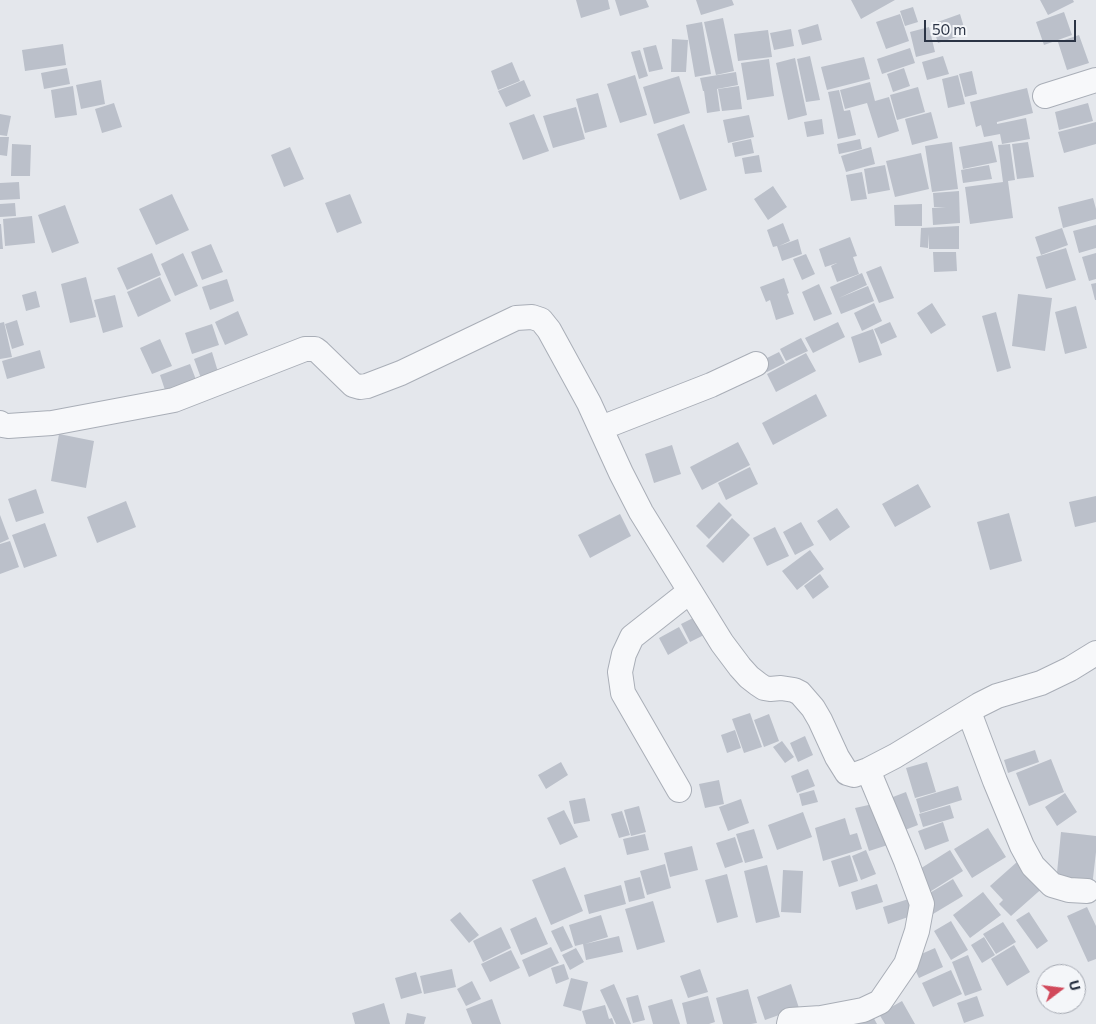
<!DOCTYPE html>
<style>
body{margin:0}
#map{position:relative;width:1096px;height:1024px;overflow:hidden;background:#e4e7ec;font-family:Commissioner,sans-serif}
canvas{display:block}
.north{position:absolute;left:1036px;top:964px;width:50px;height:50px;box-sizing:border-box;background:#f4f6f9;border:1px solid #a4a8b1;border-radius:50%;rotate:75deg;font-size:14px;font-weight:700;line-height:20px;text-align:center;color:#2b3445}
.north::after{content:'';display:block;margin:auto;width:18px;height:22px;background:#d1495b;clip-path:polygon(50% 0,100% 100%,50% 72%,0 100%)}
.scale{position:absolute;left:924px;top:20px;width:152px;height:22px;box-sizing:border-box;border:2px solid #2b3445;border-top:0;padding-left:6px;font-size:15px;line-height:18px;white-space:nowrap;color:#2b3445;-webkit-text-stroke:4px #f4f6f9;paint-order:stroke}
</style>
<div id="map">
<canvas width="1096" height="1024"></canvas>
<div class="north">U</div>
<div class="scale">50 m</div>
</div>
<script>
const context = document.querySelector('canvas').getContext('2d');
context.lineJoin = 'round';
function paint(path, color) {
  context.fillStyle = color;
  context.fill(path, 'evenodd');
}
function shape(rows) {
  const path = new Path2D();
  for (const r of rows) {
    path.moveTo(r[0], r[1]);
    for (let i = 2; i < r.length; i += 2) path.lineTo(r[i], r[i + 1]);
  }
  return path;
}
function trace(path, color, width, dash) {
  context.strokeStyle = color;
  context.lineWidth = width;
  context.lineCap = dash ? 'butt' : 'round';
  context.setLineDash(dash || []);
  context.stroke(path);
}
paint(shape([
 [576,0,608,0,610,9,581,18],
 [615,0,646,0,649,7,620,16],
 [696,0,732,0,734,5,701,15],
 [851,0,895,0,861,19],
 [1040,0,1073,0,1074,2,1048,15],
 [913,7,918,22,905,26,900,11],
 [1064,12,1072,35,1044,45,1036,22],
 [900,14,909,41,886,49,876,22],
 [960,14,966,34,938,43,932,24],
 [723,18,734,71,716,75,704,22],
 [702,22,711,74,695,77,686,25],
 [818,24,822,40,802,45,798,30],
 [929,27,935,52,916,57,910,32],
 [791,29,794,46,774,50,770,33],
 [768,30,772,57,738,61,734,34],
 [1079,35,1089,63,1067,70,1058,42],
 [672,39,688,40,686,72,671,72],
 [63,44,66,65,25,71,22,50],
 [656,45,663,69,649,72,643,48],
 [910,48,915,63,882,74,877,59],
 [640,50,648,76,639,79,631,52],
 [810,56,820,100,806,102,797,59],
 [943,56,949,74,927,80,922,62],
 [864,57,870,79,827,90,821,67],
 [795,58,807,115,788,120,776,63],
 [769,59,774,96,747,100,741,63],
 [512,62,520,81,498,90,491,71],
 [67,68,70,84,44,89,41,73],
 [904,68,910,86,893,92,887,74],
 [972,71,977,94,965,97,959,74],
 [736,72,738,85,717,89,720,111,707,113,704,91,703,91,700,78],
 [635,75,647,115,620,123,607,84],
 [958,75,965,104,948,108,942,79],
 [679,76,690,113,654,124,643,87],
 [101,80,105,104,81,109,76,85],
 [524,80,531,96,506,107,498,91],
 [870,82,875,101,889,97,899,131,878,138,867,103,845,109,840,90],
 [73,86,77,115,55,118,51,90],
 [739,86,742,109,722,111,718,89],
 [918,87,925,112,897,120,890,95],
 [1027,88,1033,113,989,124,997,122,997,124,1026,118,1030,139,1002,144,1000,134,984,137,981,125,976,127,970,102],
 [839,90,844,111,850,110,856,135,838,139,828,92],
 [598,93,607,127,585,133,576,99],
 [114,103,122,127,102,133,95,109],
 [1088,103,1093,121,1059,130,1055,112],
 [576,107,585,139,553,148,543,116],
 [931,112,938,138,912,145,905,119],
 [0,114,11,116,7,136,0,135],
 [534,114,549,151,523,160,509,123],
 [749,115,754,137,728,143,723,120],
 [822,119,824,134,807,137,804,122],
 [1096,122,1096,144,1064,153,1058,132],
 [684,124,707,190,680,200,657,134],
 [0,137,9,137,7,156,0,155],
 [751,139,754,153,735,157,732,143],
 [860,139,862,149,839,154,837,144],
 [992,141,997,162,963,169,959,147],
 [952,142,958,189,932,192,925,146],
 [1028,142,1034,177,1017,179,1012,144],
 [12,144,31,145,30,176,11,176],
 [1010,144,1015,180,1008,181,1013,218,970,224,965,187,1003,182,998,145],
 [290,147,304,179,284,187,271,155],
 [871,147,875,164,846,172,841,156],
 [921,153,929,189,895,197,886,161],
 [759,155,762,172,745,174,742,158],
 [885,165,890,190,868,194,864,169],
 [989,165,992,179,963,183,961,170],
 [862,172,867,199,851,201,846,175],
 [19,182,20,199,0,200,0,183],
 [773,186,787,207,768,220,754,199],
 [959,191,960,223,933,225,932,208,946,207,934,207,933,193],
 [172,194,189,230,156,245,139,209],
 [350,194,362,223,337,233,325,203],
 [1093,198,1096,209,1096,219,1063,228,1058,207],
 [15,203,16,216,0,217,0,204],
 [922,204,922,226,895,226,894,205],
 [65,205,79,243,52,253,38,215],
 [32,216,35,243,5,246,3,219],
 [783,223,790,241,779,246,798,239,802,254,782,261,777,246,773,247,767,230],
 [0,224,1,224,3,249,0,249],
 [1096,225,1096,248,1079,253,1073,231],
 [959,226,959,249,929,249,929,234,928,248,920,247,921,228],
 [1062,228,1068,245,1041,255,1035,237],
 [850,237,857,256,853,257,859,274,837,282,831,266,837,263,825,267,819,249],
 [211,244,223,272,202,280,191,252],
 [1066,248,1076,280,1046,289,1036,257],
 [933,252,956,252,957,271,934,272],
 [152,253,161,275,127,290,117,268],
 [183,253,198,286,175,296,161,264],
 [1096,253,1096,279,1089,281,1082,257],
 [806,254,815,274,802,280,793,259],
 [881,266,894,298,879,303,866,272],
 [862,273,867,285,839,298,868,286,874,301,841,314,830,287],
 [86,277,96,317,70,323,61,284],
 [160,277,171,301,138,317,127,292],
 [784,278,789,293,787,294,794,314,776,320,770,300,766,302,760,287],
 [227,279,234,301,210,310,202,287],
 [1096,283,1096,300,1095,300,1091,284],
 [819,284,832,314,814,321,802,292],
 [36,291,40,307,26,311,22,295],
 [1018,294,1052,298,1045,351,1012,346],
 [115,295,123,327,103,333,94,300],
 [874,303,882,321,862,331,854,313],
 [932,303,946,325,931,334,917,313],
 [1076,306,1087,348,1065,354,1055,312],
 [238,311,248,335,225,345,215,322],
 [996,312,1011,368,997,372,982,316],
 [17,320,24,345,12,349,5,324],
 [4,322,12,357,0,359,0,323],
 [838,322,845,337,813,353,805,338],
 [890,322,897,337,881,344,874,329],
 [212,324,219,345,192,354,185,333],
 [873,329,882,355,859,363,851,337],
 [801,338,808,351,786,361,780,349],
 [160,339,172,366,152,374,140,348],
 [40,350,45,368,7,379,2,361],
 [212,352,219,375,202,381,194,359],
 [779,352,785,363,767,372,761,361],
 [806,353,816,371,776,392,767,374],
 [190,364,198,385,167,396,160,375],
 [816,394,827,416,773,445,762,423],
 [59,434,94,441,86,488,51,481],
 [738,442,750,465,702,490,690,467],
 [672,445,681,474,654,483,645,454],
 [750,467,758,484,726,500,718,483],
 [918,484,931,507,895,527,882,504],
 [36,489,44,513,16,522,8,499],
 [1096,496,1096,522,1075,527,1069,502],
 [126,501,136,527,97,543,87,517],
 [719,502,732,515,709,539,696,526],
 [837,508,850,527,830,541,817,521],
 [1009,513,1022,561,990,570,977,522],
 [620,514,631,536,590,558,578,535],
 [0,515,9,539,0,543],
 [732,518,750,535,723,563,706,546],
 [801,522,814,545,795,555,783,532],
 [45,523,57,556,24,568,12,535],
 [775,527,789,556,767,566,753,538],
 [10,541,19,567,0,574,0,544],
 [810,550,824,569,797,590,782,571],
 [820,574,829,587,813,599,804,586],
 [695,617,704,635,690,642,681,624],
 [679,627,688,643,668,655,659,638],
 [750,713,762,747,744,753,732,719],
 [769,714,779,741,764,747,754,720],
 [735,730,741,748,727,753,721,735],
 [805,736,813,755,798,762,790,743],
 [782,741,794,757,785,763,773,747],
 [1035,750,1039,762,1008,773,1004,760],
 [1051,759,1064,792,1029,806,1016,773],
 [561,762,568,775,546,789,538,775],
 [927,762,936,792,915,798,906,768],
 [808,769,815,786,797,793,791,776],
 [719,780,724,804,705,808,699,784],
 [958,786,962,800,920,813,916,799],
 [814,790,818,802,802,806,799,794],
 [906,792,918,825,897,833,885,800],
 [1065,793,1077,812,1057,826,1045,807],
 [585,798,590,821,574,824,569,801],
 [741,799,749,823,728,831,719,807],
 [873,804,894,843,869,851,855,808],
 [950,805,954,818,923,827,919,814],
 [639,806,646,832,631,836,624,810],
 [564,810,578,837,560,845,547,818],
 [622,811,630,835,619,838,611,814],
 [803,812,812,837,777,850,768,825],
 [845,818,850,835,857,833,862,849,823,861,815,828],
 [943,822,949,841,925,850,918,831],
 [988,828,1006,857,972,878,954,849],
 [754,829,763,858,745,863,736,834],
 [1061,832,1096,836,1096,852,1092,887,1056,883],
 [645,834,649,850,627,855,623,839],
 [735,837,743,862,725,868,716,843],
 [692,846,698,870,670,877,664,853],
 [866,850,876,874,861,880,852,856],
 [950,850,963,871,928,893,915,872],
 [850,855,858,881,839,887,831,861],
 [1017,862,1046,885,1011,916,999,904,1003,900,990,886],
 [665,864,671,888,647,895,640,871],
 [767,865,780,917,756,923,744,871],
 [565,867,583,911,551,925,532,880],
 [783,870,803,871,801,913,781,912],
 [727,874,738,917,717,923,705,880],
 [640,877,645,898,629,902,624,881],
 [953,879,963,896,933,914,923,897],
 [877,884,883,902,856,910,851,892],
 [621,885,626,904,589,914,584,895],
 [983,892,1001,915,970,938,953,915],
 [912,898,917,914,888,924,883,907],
 [653,901,665,942,637,950,625,909],
 [1087,907,1096,926,1096,959,1088,962,1067,916],
 [460,912,479,935,469,943,450,920],
 [1029,912,1048,941,1037,949,1016,920],
 [601,915,608,937,585,944,619,936,623,952,586,960,583,944,575,946,569,925],
 [536,917,548,944,521,955,510,929],
 [951,921,968,950,951,960,934,931],
 [1003,922,1016,942,996,954,983,934],
 [563,926,573,947,561,952,551,931],
 [501,927,511,948,483,962,473,941],
 [984,937,995,955,982,963,971,945],
 [1014,945,1030,972,1007,986,991,959],
 [551,947,559,963,529,977,522,960],
 [576,948,584,962,570,970,562,955],
 [935,948,943,967,919,978,910,959],
 [511,950,520,968,490,982,481,964],
 [968,955,982,990,965,996,952,962],
 [564,964,569,979,556,984,551,968],
 [452,969,456,987,424,994,420,976],
 [700,969,708,992,688,998,680,976],
 [951,970,962,994,933,1007,922,983],
 [416,972,422,993,401,999,395,978],
 [571,978,588,982,581,1011,563,1006],
 [472,981,481,999,466,1006,457,989],
 [614,984,631,1024,616,1024,600,990],
 [791,984,799,1008,765,1020,757,997],
 [748,989,757,1023,751,1024,723,1024,716,998],
 [638,995,645,1020,633,1023,626,998],
 [708,996,715,1022,709,1024,687,1024,682,1003],
 [977,996,984,1016,964,1023,957,1003],
 [492,999,501,1024,472,1024,466,1009],
 [672,999,680,1024,653,1024,648,1006],
 [902,1001,915,1024,885,1024,879,1014],
 [384,1003,390,1024,355,1024,352,1013],
 [605,1005,609,1019,612,1018,614,1024,586,1024,582,1011],
 [407,1013,426,1017,424,1024,405,1024],
 [871,1013,877,1024,855,1024,854,1022]
]), '#bbc0ca');
const minor = shape([
 [1045,96,1096,80],
 [0,423,2,425,8,426,52,423,174,400,305,349,315,349,319,352,353,385,360,387,367,386,401,373,516,318,532,317,541,320,549,330,589,403,621,473,641,512,722,643,740,667,749,677,758,684,764,688,770,689,781,688,794,690,800,693,813,708,820,720,837,757,847,773,854,775,868,770,895,756,979,705,997,696,1041,683,1070,669,1096,653],
 [601,428,711,385,756,364],
 [969,712,995,781,1022,846,1033,866,1052,885,1069,890,1087,891],
 [679,790,623,693,620,672,624,654,632,637,689,592],
 [789,1024,790,1020,821,1018,863,1010,880,1002,906,964,917,931,922,904,906,861,868,770]
]);
trace(minor, '#a9aeb7', 26);
trace(minor, '#f7f8fa', 24);
</script>
